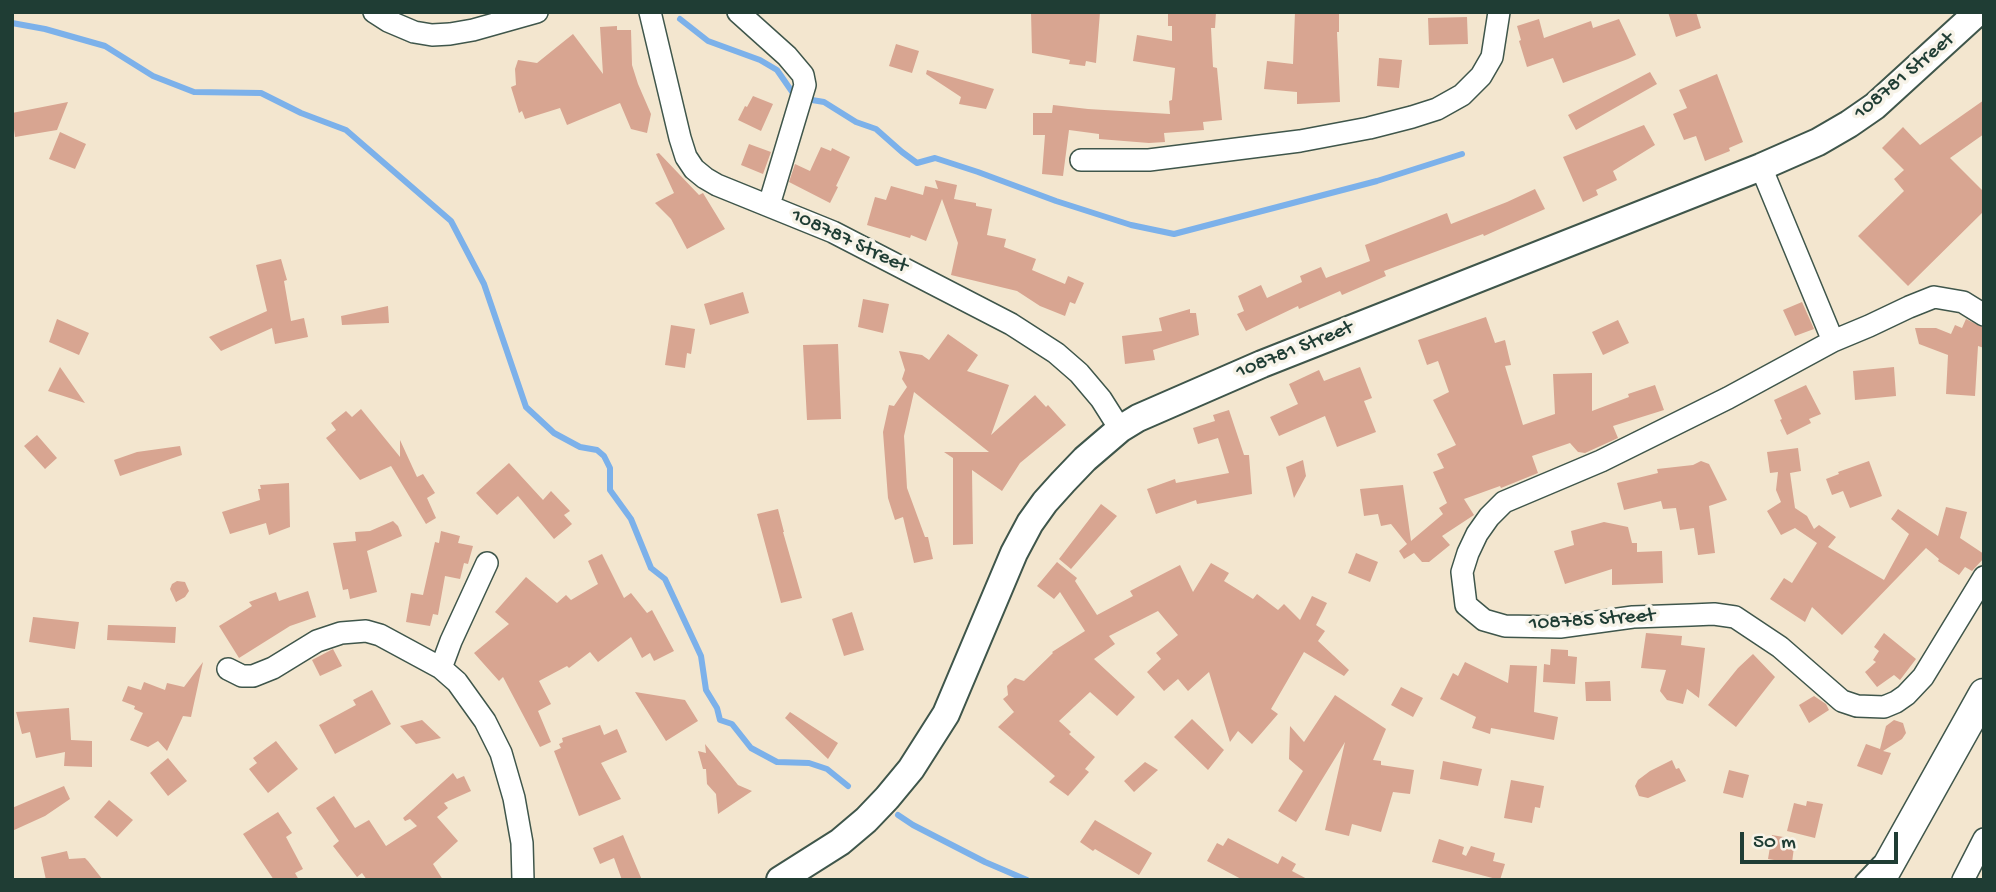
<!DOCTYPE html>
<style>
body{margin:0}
#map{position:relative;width:1996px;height:892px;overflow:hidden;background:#f3e6cf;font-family:"Gochi Hand",sans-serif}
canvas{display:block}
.frame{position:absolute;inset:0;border:14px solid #1f3d34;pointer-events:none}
.scale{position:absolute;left:1740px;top:832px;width:158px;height:32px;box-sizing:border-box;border:4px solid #1f3d34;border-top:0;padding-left:9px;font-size:21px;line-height:24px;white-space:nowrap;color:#1f3d34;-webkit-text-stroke:5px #f7f3e8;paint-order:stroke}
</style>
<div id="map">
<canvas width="1996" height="892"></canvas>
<div class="frame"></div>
<div class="scale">50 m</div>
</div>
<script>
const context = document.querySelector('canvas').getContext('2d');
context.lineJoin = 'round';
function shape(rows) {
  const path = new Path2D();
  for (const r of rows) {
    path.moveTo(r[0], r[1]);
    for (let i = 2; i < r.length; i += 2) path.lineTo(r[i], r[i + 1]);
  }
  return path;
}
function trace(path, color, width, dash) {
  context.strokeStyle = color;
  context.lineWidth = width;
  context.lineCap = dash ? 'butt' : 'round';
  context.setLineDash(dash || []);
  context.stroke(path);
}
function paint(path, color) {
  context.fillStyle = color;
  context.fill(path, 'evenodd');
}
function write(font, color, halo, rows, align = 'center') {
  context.font = font + ' "Gochi Hand",sans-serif';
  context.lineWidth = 7;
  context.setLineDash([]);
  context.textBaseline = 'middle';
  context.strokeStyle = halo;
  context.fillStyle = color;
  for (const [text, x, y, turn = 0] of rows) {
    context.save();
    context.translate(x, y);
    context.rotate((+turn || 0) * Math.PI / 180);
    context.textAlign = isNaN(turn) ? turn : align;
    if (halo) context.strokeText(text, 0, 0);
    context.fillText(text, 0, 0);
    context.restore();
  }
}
trace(shape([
 [680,19,708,41,760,60,777,70,795,96],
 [12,23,45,29,105,46,153,76,194,92,261,93,301,113,346,130,451,221,484,284,526,407,554,433,580,447,597,450,604,456,610,468,610,490,631,519,651,568,665,579,701,656,706,690,717,708,720,720,732,724,751,748,777,762,809,763,827,769,848,786],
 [806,99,824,102,856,122,876,129,902,152,917,163,935,158,978,172,1056,201,1131,225,1174,234,1377,181,1462,154],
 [898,815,913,825,985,862,1027,880]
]), '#7cb1ea', 6);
paint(shape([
 [1031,12,1100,12,1096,63,1086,61,1085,66,1069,64,1070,60,1032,53],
 [1168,12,1216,12,1215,28,1211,28,1213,67,1217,68,1222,120,1203,122,1204,130,1164,133,1165,142,1149,143,1099,139,1099,134,1069,130,1063,176,1042,174,1045,135,1033,135,1033,113,1052,113,1053,105,1088,109,1170,114,1169,101,1172,100,1175,68,1133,61,1137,35,1172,41,1172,26,1168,26],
 [1295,12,1339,12,1339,32,1337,32,1340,102,1297,104,1297,92,1264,89,1267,61,1293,64],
 [1668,12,1696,12,1701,28,1676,37],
 [1467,17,1468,44,1429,45,1428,18],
 [1539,19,1544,38,1591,21,1593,28,1619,19,1636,55,1628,59,1563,83,1553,58,1527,67,1519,41,1521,40,1517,26],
 [617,26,617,30,631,30,632,65,638,84,651,114,647,133,631,129,620,103,567,125,560,108,525,119,522,111,519,113,511,87,516,85,515,69,518,60,537,63,573,34,603,74,600,27],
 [896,44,919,51,912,73,889,66],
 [1379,58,1402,60,1399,88,1377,86],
 [927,70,994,89,986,109,959,104,961,97,926,74],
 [1650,72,1657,84,1576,130,1568,115],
 [1717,74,1743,142,1729,148,1730,151,1705,161,1696,136,1684,140,1673,114,1687,108,1679,90],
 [753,96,773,104,761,131,738,120,745,106,747,107],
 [1984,100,1984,134,1950,158,1984,192,1984,211,1908,286,1858,236,1904,191,1894,179,1904,170,1882,148,1903,127,1920,145],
 [68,102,57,130,15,137,12,113],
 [1644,125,1655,145,1613,171,1617,180,1596,190,1598,195,1583,202,1563,157],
 [60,132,86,144,75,169,49,159],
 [749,144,771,152,763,174,741,165],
 [821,147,831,151,832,148,850,157,836,186,838,187,830,203,789,182,795,164,810,171],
 [659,153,699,195,703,193,725,229,687,249,671,219,655,203,674,193,656,154],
 [935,180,957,185,954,199,976,203,976,206,992,209,987,235,1006,239,1004,247,1036,259,1032,270,1065,284,1068,276,1084,283,1075,304,1070,302,1065,316,1040,306,1017,291,951,275,958,243,942,199,926,241,911,235,910,238,867,225,875,197,886,200,891,186,923,195,925,186,938,189],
 [1535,189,1545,209,1484,236,1483,234,1384,271,1386,276,1342,295,1340,291,1299,309,1298,306,1246,331,1237,314,1244,311,1238,296,1261,285,1267,298,1302,282,1300,276,1321,267,1326,278,1370,261,1365,245,1447,213,1451,224,1507,202],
 [281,259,287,280,284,281,291,321,304,318,308,337,275,344,272,328,221,351,209,337,267,311,256,265],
 [743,292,749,313,710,325,704,304],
 [863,299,889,304,883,333,858,327],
 [1802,302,1814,329,1795,336,1783,310],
 [388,306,389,323,342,325,341,316],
 [1190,309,1190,313,1196,313,1199,335,1153,350,1155,360,1125,364,1122,336,1162,331,1159,318],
 [1486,317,1495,343,1505,340,1511,365,1505,366,1523,425,1555,414,1553,374,1592,373,1592,411,1629,397,1628,394,1655,385,1664,410,1613,426,1618,438,1585,453,1578,452,1570,443,1532,456,1538,473,1501,488,1500,486,1464,499,1474,515,1442,536,1450,545,1429,562,1422,562,1414,553,1404,559,1399,551,1407,544,1391,524,1381,526,1378,514,1364,516,1360,489,1403,485,1411,541,1443,514,1439,508,1447,503,1433,472,1444,468,1437,454,1456,445,1433,400,1449,392,1438,361,1427,365,1418,340],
 [57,319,89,333,79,355,49,342],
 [1966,319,1984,328,1984,348,1978,346,1975,396,1946,394,1948,355,1919,344,1915,328,1936,328,1951,334,1955,325,1962,328],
 [1618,320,1629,343,1603,355,1592,332],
 [671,325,695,329,691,354,687,353,685,368,665,365],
 [948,334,978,355,967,371,1009,385,991,435,1035,395,1046,407,1048,405,1066,425,1020,463,1002,491,972,470,973,544,953,545,953,458,944,452,989,452,914,392,904,436,907,488,925,537,928,537,933,559,914,563,903,517,895,520,888,498,883,432,889,405,894,406,907,387,902,379,905,370,899,351,922,355,929,360],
 [838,344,841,419,807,420,803,345],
 [60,367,85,403,48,391],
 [1360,367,1372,398,1364,401,1376,432,1337,447,1325,416,1279,436,1270,417,1298,404,1289,384,1319,370,1324,381],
 [1894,367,1896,396,1855,400,1853,371],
 [1806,385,1821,414,1809,419,1811,423,1787,435,1780,420,1782,419,1774,400],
 [361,409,400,457,400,440,417,477,423,474,435,493,427,498,436,518,426,524,391,466,360,480,326,438,336,430,331,423,346,411,352,417],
 [1229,410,1244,455,1249,455,1252,494,1197,504,1196,500,1156,514,1147,489,1175,479,1176,483,1229,473,1218,438,1198,444,1193,428,1215,421,1213,415],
 [37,435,57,458,45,469,24,446],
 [180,446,182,455,120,476,114,460,137,452],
 [1798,448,1801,471,1790,473,1795,508,1807,516,1814,529,1819,525,1836,537,1828,547,1884,580,1909,534,1891,519,1898,509,1938,536,1946,507,1967,512,1960,538,1984,554,1984,558,1972,571,1965,567,1959,575,1938,561,1939,559,1926,548,1842,635,1812,607,1805,622,1770,599,1784,578,1792,583,1817,543,1795,528,1781,535,1767,511,1781,502,1776,490,1778,472,1770,473,1767,452],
 [1303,460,1306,476,1294,498,1286,467],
 [1701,461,1709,464,1727,500,1709,506,1715,553,1698,555,1694,528,1680,530,1676,508,1663,509,1661,501,1624,510,1617,483,1658,473,1657,469,1693,465],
 [1869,461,1882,496,1850,508,1843,491,1832,495,1826,479,1839,474,1838,472],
 [509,463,543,500,551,491,570,511,564,515,572,524,554,539,518,496,497,515,476,493],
 [289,483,290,527,269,535,266,523,230,534,222,512,260,500,258,489,261,489,260,485],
 [1101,504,1117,516,1071,569,1059,559],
 [778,509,784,532,783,532,802,598,781,603,757,514],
 [393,521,398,526,402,536,367,551,377,592,350,599,348,589,343,590,333,543,356,541,355,532,370,531],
 [1604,522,1628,527,1632,543,1637,543,1637,552,1662,551,1663,583,1612,585,1612,569,1565,584,1554,551,1574,545,1571,531],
 [441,531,460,536,458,543,473,546,468,564,464,563,460,579,445,576,438,615,433,614,430,626,406,622,411,593,423,595,435,542,439,543],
 [1356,553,1378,562,1370,582,1348,573],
 [602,554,624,598,631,593,647,613,652,610,674,651,654,661,650,653,642,658,631,637,598,662,590,652,569,668,567,666,539,681,551,704,538,711,551,742,540,747,503,677,499,681,474,653,509,624,495,612,526,577,557,603,566,595,571,600,598,584,588,561],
 [1057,562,1077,578,1075,581,1097,615,1133,596,1130,591,1180,565,1193,592,1211,563,1229,573,1224,581,1253,599,1257,594,1278,610,1284,604,1300,620,1312,596,1327,603,1316,625,1325,631,1318,641,1349,670,1344,676,1304,652,1271,709,1278,714,1252,744,1238,731,1230,742,1209,672,1188,691,1178,679,1164,691,1147,672,1161,659,1156,653,1178,635,1158,611,1109,636,1115,644,1094,659,1135,697,1117,716,1090,692,1059,721,1071,732,1069,734,1095,757,1085,769,1089,772,1068,796,1049,782,1055,776,998,727,1014,712,1003,699,1008,695,1007,686,1015,678,1024,681,1053,653,1052,652,1085,631,1060,592,1054,599,1037,586],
 [177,581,185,582,189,591,185,597,176,602,170,589,172,584],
 [308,591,316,617,290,626,239,658,219,626,252,606,249,602,276,592,279,601],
 [852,612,864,650,844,656,832,619],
 [33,617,79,622,75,649,29,642],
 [108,625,176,627,175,643,107,640],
 [1646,633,1682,636,1681,645,1705,648,1699,698,1687,689,1683,704,1667,700,1660,691,1666,670,1641,668],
 [1884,633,1916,659,1900,680,1894,675,1877,687,1865,672,1876,662,1873,660,1879,651,1874,647],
 [333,649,342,666,320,676,312,660],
 [1551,649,1568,650,1568,656,1577,657,1575,684,1543,682,1544,664,1550,665],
 [1753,654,1775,677,1736,727,1708,705,1738,668],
 [203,662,191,717,183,716,167,751,158,741,148,747,130,740,143,713,134,709,135,706,122,701,128,686,141,690,144,682,165,690,167,683,184,687],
 [1465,662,1508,683,1510,665,1537,666,1534,712,1558,717,1554,740,1491,728,1490,734,1472,728,1476,717,1440,699,1453,673,1458,676],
 [1610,681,1611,701,1586,701,1585,682],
 [1401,687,1423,698,1413,717,1391,705],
 [372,690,391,724,335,754,319,725,356,705,353,700],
 [635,692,685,700,698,721,666,741],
 [1335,695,1386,729,1373,760,1381,761,1381,765,1414,770,1410,794,1393,792,1381,832,1352,824,1349,836,1325,830,1345,742,1296,822,1278,811,1303,771,1289,759,1290,726,1304,742],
 [1814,696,1826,704,1829,710,1809,723,1799,705],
 [69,708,71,740,92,741,92,767,64,766,65,752,36,758,30,732,22,734,16,712],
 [790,712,838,743,828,759,785,718],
 [1192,719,1224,750,1208,770,1174,737],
 [422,720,441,738,416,744,400,726],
 [1894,720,1903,723,1906,733,1902,739,1883,751,1891,753,1882,775,1857,766,1866,744,1880,749,1886,726],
 [600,725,604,735,617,729,627,752,601,763,621,799,579,816,554,751,561,748,559,744,563,742,562,738],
 [276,741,298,769,268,793,249,769,257,763,253,758],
 [705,744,738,785,752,791,718,814,716,794,707,784,706,769,703,769,698,751,706,753],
 [168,758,187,781,168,796,150,773],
 [1672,760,1676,769,1679,768,1686,781,1648,798,1639,796,1635,786,1638,780,1650,771],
 [1443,761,1482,769,1478,786,1440,779],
 [1145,762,1158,770,1134,792,1124,781],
 [1729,770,1749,775,1743,798,1723,793],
 [453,773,457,779,464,776,471,791,444,803,448,808,437,817,458,841,433,864,443,880,367,880,362,873,357,877,333,846,339,841,316,808,334,796,355,828,369,820,386,846,417,826,410,819,405,821,403,818],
 [1511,780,1544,786,1540,808,1535,807,1532,823,1504,818],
 [64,786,70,799,45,816,12,831,12,808],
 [109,800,133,820,117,837,94,817],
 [1807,801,1823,804,1815,838,1787,831,1794,803,1806,806],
 [278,812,292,833,286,837,303,869,295,873,299,880,274,880,243,834],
 [1095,820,1152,853,1139,875,1095,849,1093,851,1080,842],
 [623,835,642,880,622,880,614,858,600,864,593,848],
 [1772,835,1795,839,1792,863,1768,859],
 [1228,838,1278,864,1282,856,1296,864,1292,871,1309,880,1243,880,1207,861,1217,843,1223,846],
 [1439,839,1464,847,1462,854,1466,856,1471,846,1495,853,1493,861,1505,864,1500,880,1432,862],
 [67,851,69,859,85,858,88,861,103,880,46,880,41,857]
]), '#d8a591');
const service = shape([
 [1861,880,1878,862]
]);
const minor = shape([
 [374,12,388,21,414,32,432,35,450,34,473,30,537,12],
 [650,12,680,138,686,157,694,169,705,178,717,185,833,232,1011,324,1056,353,1079,373,1101,399,1120,429],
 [738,12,787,56,803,75,805,85,769,205],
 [1081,160,1149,160,1300,141,1369,128,1412,117,1437,109,1462,95,1481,76,1492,57,1499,12],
 [1761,167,1833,341,1728,398,1601,461,1504,502,1489,517,1477,534,1468,553,1462,572,1466,605,1484,620,1505,626,1560,627,1633,617,1691,615,1714,614,1735,617,1780,647,1842,701,1857,706,1884,707,1896,702,1906,695,1923,677,1984,577],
 [1833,341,1869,326,1909,307,1934,297,1963,302,1984,315],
 [441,668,451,641,487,563],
 [228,669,242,676,253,676,273,668,317,641,341,633,366,631,380,635,441,668,457,682,485,721,501,753,514,798,522,843,523,880],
 [1963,880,1984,839]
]);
const tertiary = shape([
 [780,880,840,842,866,820,887,798,911,769,946,714,1014,553,1030,523,1045,502,1063,482,1085,459,1120,429,1138,418,1262,364,1761,167,1818,142,1849,124,1875,106,1978,12]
]);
const secondary = shape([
 [1880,880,1984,694]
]);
trace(service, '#3f564b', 14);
trace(minor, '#3f564b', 24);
trace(tertiary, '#3f564b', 30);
trace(secondary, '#3f564b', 33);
trace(service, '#fff', 10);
trace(minor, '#fff', 21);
trace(tertiary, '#fff', 26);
trace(secondary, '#fff', 30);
write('21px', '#1f3d34', '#f7f3e8', [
 ["108781 Street",1905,77,-40],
 ["108787 Street",849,242,25],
 ["108781 Street",1295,351,-22],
 ["108785 Street",1592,621,-4]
]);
</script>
